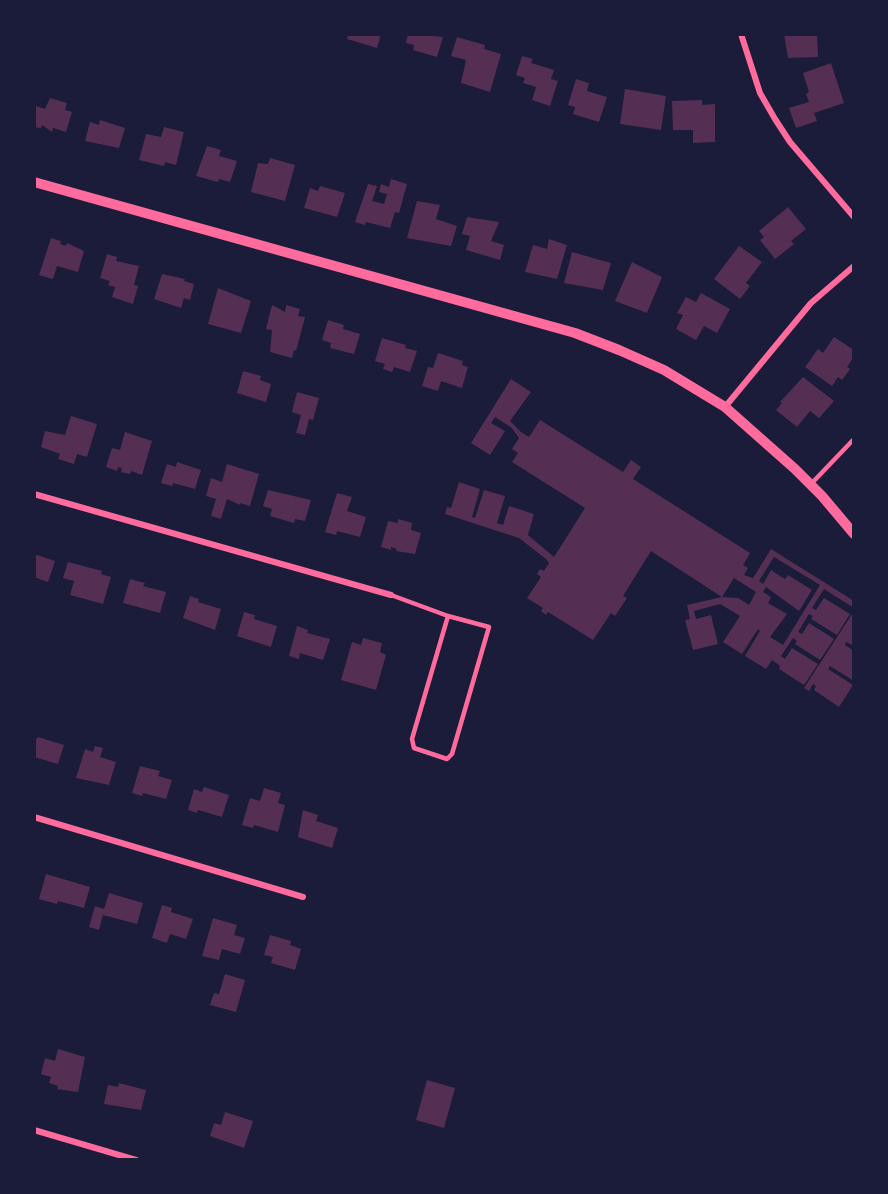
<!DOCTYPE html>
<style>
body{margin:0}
#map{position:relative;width:888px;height:1194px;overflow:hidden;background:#1b1b3a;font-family:Inter,sans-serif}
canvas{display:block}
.frame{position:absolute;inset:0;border:36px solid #1b1b3a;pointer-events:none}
</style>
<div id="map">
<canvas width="888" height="1194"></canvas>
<div class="frame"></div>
</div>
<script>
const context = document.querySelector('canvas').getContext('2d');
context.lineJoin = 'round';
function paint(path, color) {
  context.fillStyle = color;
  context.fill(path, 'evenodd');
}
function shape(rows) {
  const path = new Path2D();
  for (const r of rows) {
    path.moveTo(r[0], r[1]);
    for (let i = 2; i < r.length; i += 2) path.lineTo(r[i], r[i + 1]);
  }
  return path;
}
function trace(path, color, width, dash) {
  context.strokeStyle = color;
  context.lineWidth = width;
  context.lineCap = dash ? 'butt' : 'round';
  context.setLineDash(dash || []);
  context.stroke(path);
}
paint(shape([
 [348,34,381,34,377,48,347,39],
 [408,34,443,37,437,57,413,50,414,45,406,43],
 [784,34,817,34,818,57,788,58],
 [457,37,485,45,484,49,501,54,490,92,461,83,466,60,451,56],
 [522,56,533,59,531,63,554,70,551,79,558,81,550,106,532,100,536,87,523,83,525,78,516,75],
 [831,63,844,103,814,113,817,121,796,128,789,108,809,102,806,94,809,92,803,73],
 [576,79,589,83,587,91,607,97,599,122,573,114,575,107,568,105],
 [625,89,666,96,661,130,620,124],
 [50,98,67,103,65,110,72,112,66,132,53,128,52,132,42,125,41,128,34,127,36,106,45,109],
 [702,100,702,105,715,104,715,142,693,143,693,130,673,130,672,101],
 [100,120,125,128,119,148,85,141,90,122,99,125],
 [164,127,184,132,176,165,165,162,164,166,139,160,146,134,161,137],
 [207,146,221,150,219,156,237,161,230,182,219,179,218,182,196,176],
 [270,158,295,165,285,201,251,192,258,163,268,164],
 [391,179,407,184,399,213,395,212,390,228,366,222,365,225,355,222,368,184,377,186,372,201,384,204,387,194,379,192,381,184,389,187],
 [320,186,345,193,337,217,304,208,310,188,318,191],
 [417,201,440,205,436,219,457,226,451,246,407,238],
 [788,207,806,229,791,241,794,244,775,259,760,240,764,237,759,231],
 [467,217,499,222,491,241,504,245,500,260,466,250,470,236,462,234],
 [51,238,61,241,60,244,66,246,67,243,84,251,78,272,57,266,53,279,39,275],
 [549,239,567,245,557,279,525,272,533,245,547,249],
 [739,246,762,262,746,283,750,286,740,299,714,279],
 [572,252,611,263,603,290,564,283],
 [107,254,117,257,116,261,139,266,134,285,138,286,133,304,112,297,115,287,108,285,110,281,100,278],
 [632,262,662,277,647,313,615,301],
 [162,274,185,279,184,281,194,284,190,300,184,298,181,308,154,299],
 [218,288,251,301,241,333,208,324],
 [701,293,730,309,717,333,704,326,696,340,676,329,683,315,677,313,686,297,696,302],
 [272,305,285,312,286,305,300,309,298,316,305,317,296,351,294,350,292,358,270,352,272,330,266,329],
 [328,320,344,325,343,329,360,334,354,354,330,348,331,343,322,340],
 [834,337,854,350,854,357,847,367,850,369,842,380,838,377,832,386,805,367,818,349,823,353],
 [382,338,406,345,405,348,417,351,410,372,394,367,392,372,383,369,385,364,375,361],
 [438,353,463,361,462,365,468,367,462,388,441,381,438,391,422,386,428,367,433,368],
 [243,371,261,376,260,380,271,384,266,402,237,393],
 [803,377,834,401,819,418,810,411,797,427,776,410,782,403,780,402],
 [511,379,531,392,510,421,521,432,529,437,540,420,623,472,631,460,641,467,633,479,750,553,743,565,748,568,744,575,753,578,771,549,854,601,854,608,824,589,812,608,816,610,824,598,850,614,837,635,811,619,813,616,809,614,798,632,802,634,809,623,834,639,820,660,795,644,797,641,793,638,781,656,785,659,792,648,818,664,804,685,779,669,780,666,772,660,766,669,745,656,760,631,758,629,742,654,723,642,740,616,720,604,694,611,696,619,711,615,718,644,693,650,685,620,690,619,687,605,722,597,738,598,749,605,756,592,734,578,722,597,651,551,623,596,627,598,615,616,611,613,593,640,548,612,546,615,541,611,543,608,527,598,541,577,537,574,540,569,544,571,549,563,546,559,519,538,445,514,447,507,451,508,459,482,480,489,472,517,475,518,484,490,505,496,497,523,503,525,509,506,534,514,528,535,554,557,585,508,512,462,518,453,512,449,519,438,512,428,495,417,491,423,505,431,490,455,471,443],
 [774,557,820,585,783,645,770,637,787,614,768,603,771,597,763,592,766,587,799,611,812,590,788,575,785,579,771,570,763,584,759,581],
 [297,392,319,398,313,420,309,419,305,435,296,433,301,415,292,412],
 [71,416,97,424,87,457,77,454,74,464,58,459,60,454,41,447,45,431,65,435],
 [125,432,152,441,142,475,131,471,130,474,121,472,122,468,118,467,117,471,106,467,112,448,120,450],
 [177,462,201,470,195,489,173,483,172,486,161,483,167,464,176,467],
 [227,464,259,474,250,506,240,503,240,505,227,499,221,519,211,516,216,499,206,496,211,478,222,482],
 [268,490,311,500,305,521,295,519,294,523,270,516,272,509,263,506],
 [337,493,352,497,347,511,366,517,360,537,337,531,336,535,325,532],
 [398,519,412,523,411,530,421,533,415,554,396,551,397,549,391,547,391,550,381,547,388,521,398,523],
 [34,554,55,561,48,582,34,577],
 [68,562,102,571,101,574,111,577,103,604,70,595,74,581,63,578],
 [130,579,145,583,143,586,166,592,160,613,123,603],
 [190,596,199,599,198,602,221,609,215,630,183,618],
 [854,611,854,646,846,642,845,645,854,651,854,681,830,666,828,669,853,685,839,707,814,690,816,686,813,684,809,691,804,688],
 [244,612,255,615,254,619,277,626,271,647,237,636],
 [297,626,308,630,307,633,330,639,323,660,300,653,299,659,289,656],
 [363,638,382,643,380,652,386,655,376,690,341,680,352,642,361,645],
 [38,737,64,745,58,764,34,757,34,742],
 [95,746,103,748,100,757,116,762,109,785,76,778,85,749,93,752],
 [140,766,160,771,158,776,172,780,166,799,143,793,142,796,132,793],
 [204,787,229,795,222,817,198,810,197,813,188,810,194,789,202,792],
 [264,788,281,793,278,803,285,805,278,832,254,825,253,828,242,825,250,798,260,801],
 [303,810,318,815,316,821,338,828,332,848,298,837],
 [46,874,90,887,84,908,58,901,57,904,39,899],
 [109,893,143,903,137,924,103,915,99,930,89,927,95,906,104,909],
 [162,905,172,908,171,912,193,919,186,939,170,934,167,943,152,938],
 [213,918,237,925,234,935,245,938,240,954,222,949,219,960,202,956],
 [270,935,291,941,290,945,301,949,295,970,271,963,273,957,264,955],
 [225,974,245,980,236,1012,210,1005,214,993,219,994],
 [58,1049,85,1057,78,1092,57,1089,58,1086,49,1083,51,1077,41,1074,45,1058,55,1061],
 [427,1080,455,1088,444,1128,416,1120],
 [119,1083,146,1090,141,1110,104,1104,108,1085,118,1087],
 [225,1112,253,1121,244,1148,210,1136,214,1123,221,1125]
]), '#542f53');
trace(shape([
 [811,484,854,439],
 [391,595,448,616,412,739,414,748,447,759,452,754,489,627,448,616]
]), '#ff6b9d', 4.5);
trace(shape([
 [741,34,760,93,775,119,790,142,854,217],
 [725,407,811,303,854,266],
 [34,494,391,595],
 [34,817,303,897],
 [34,1130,136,1160]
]), '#ff6b9d', 6);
trace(shape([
 [34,182,575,333,619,350,664,370,725,407,795,469,822,496,854,534]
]), '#ff6b9d', 10);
</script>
